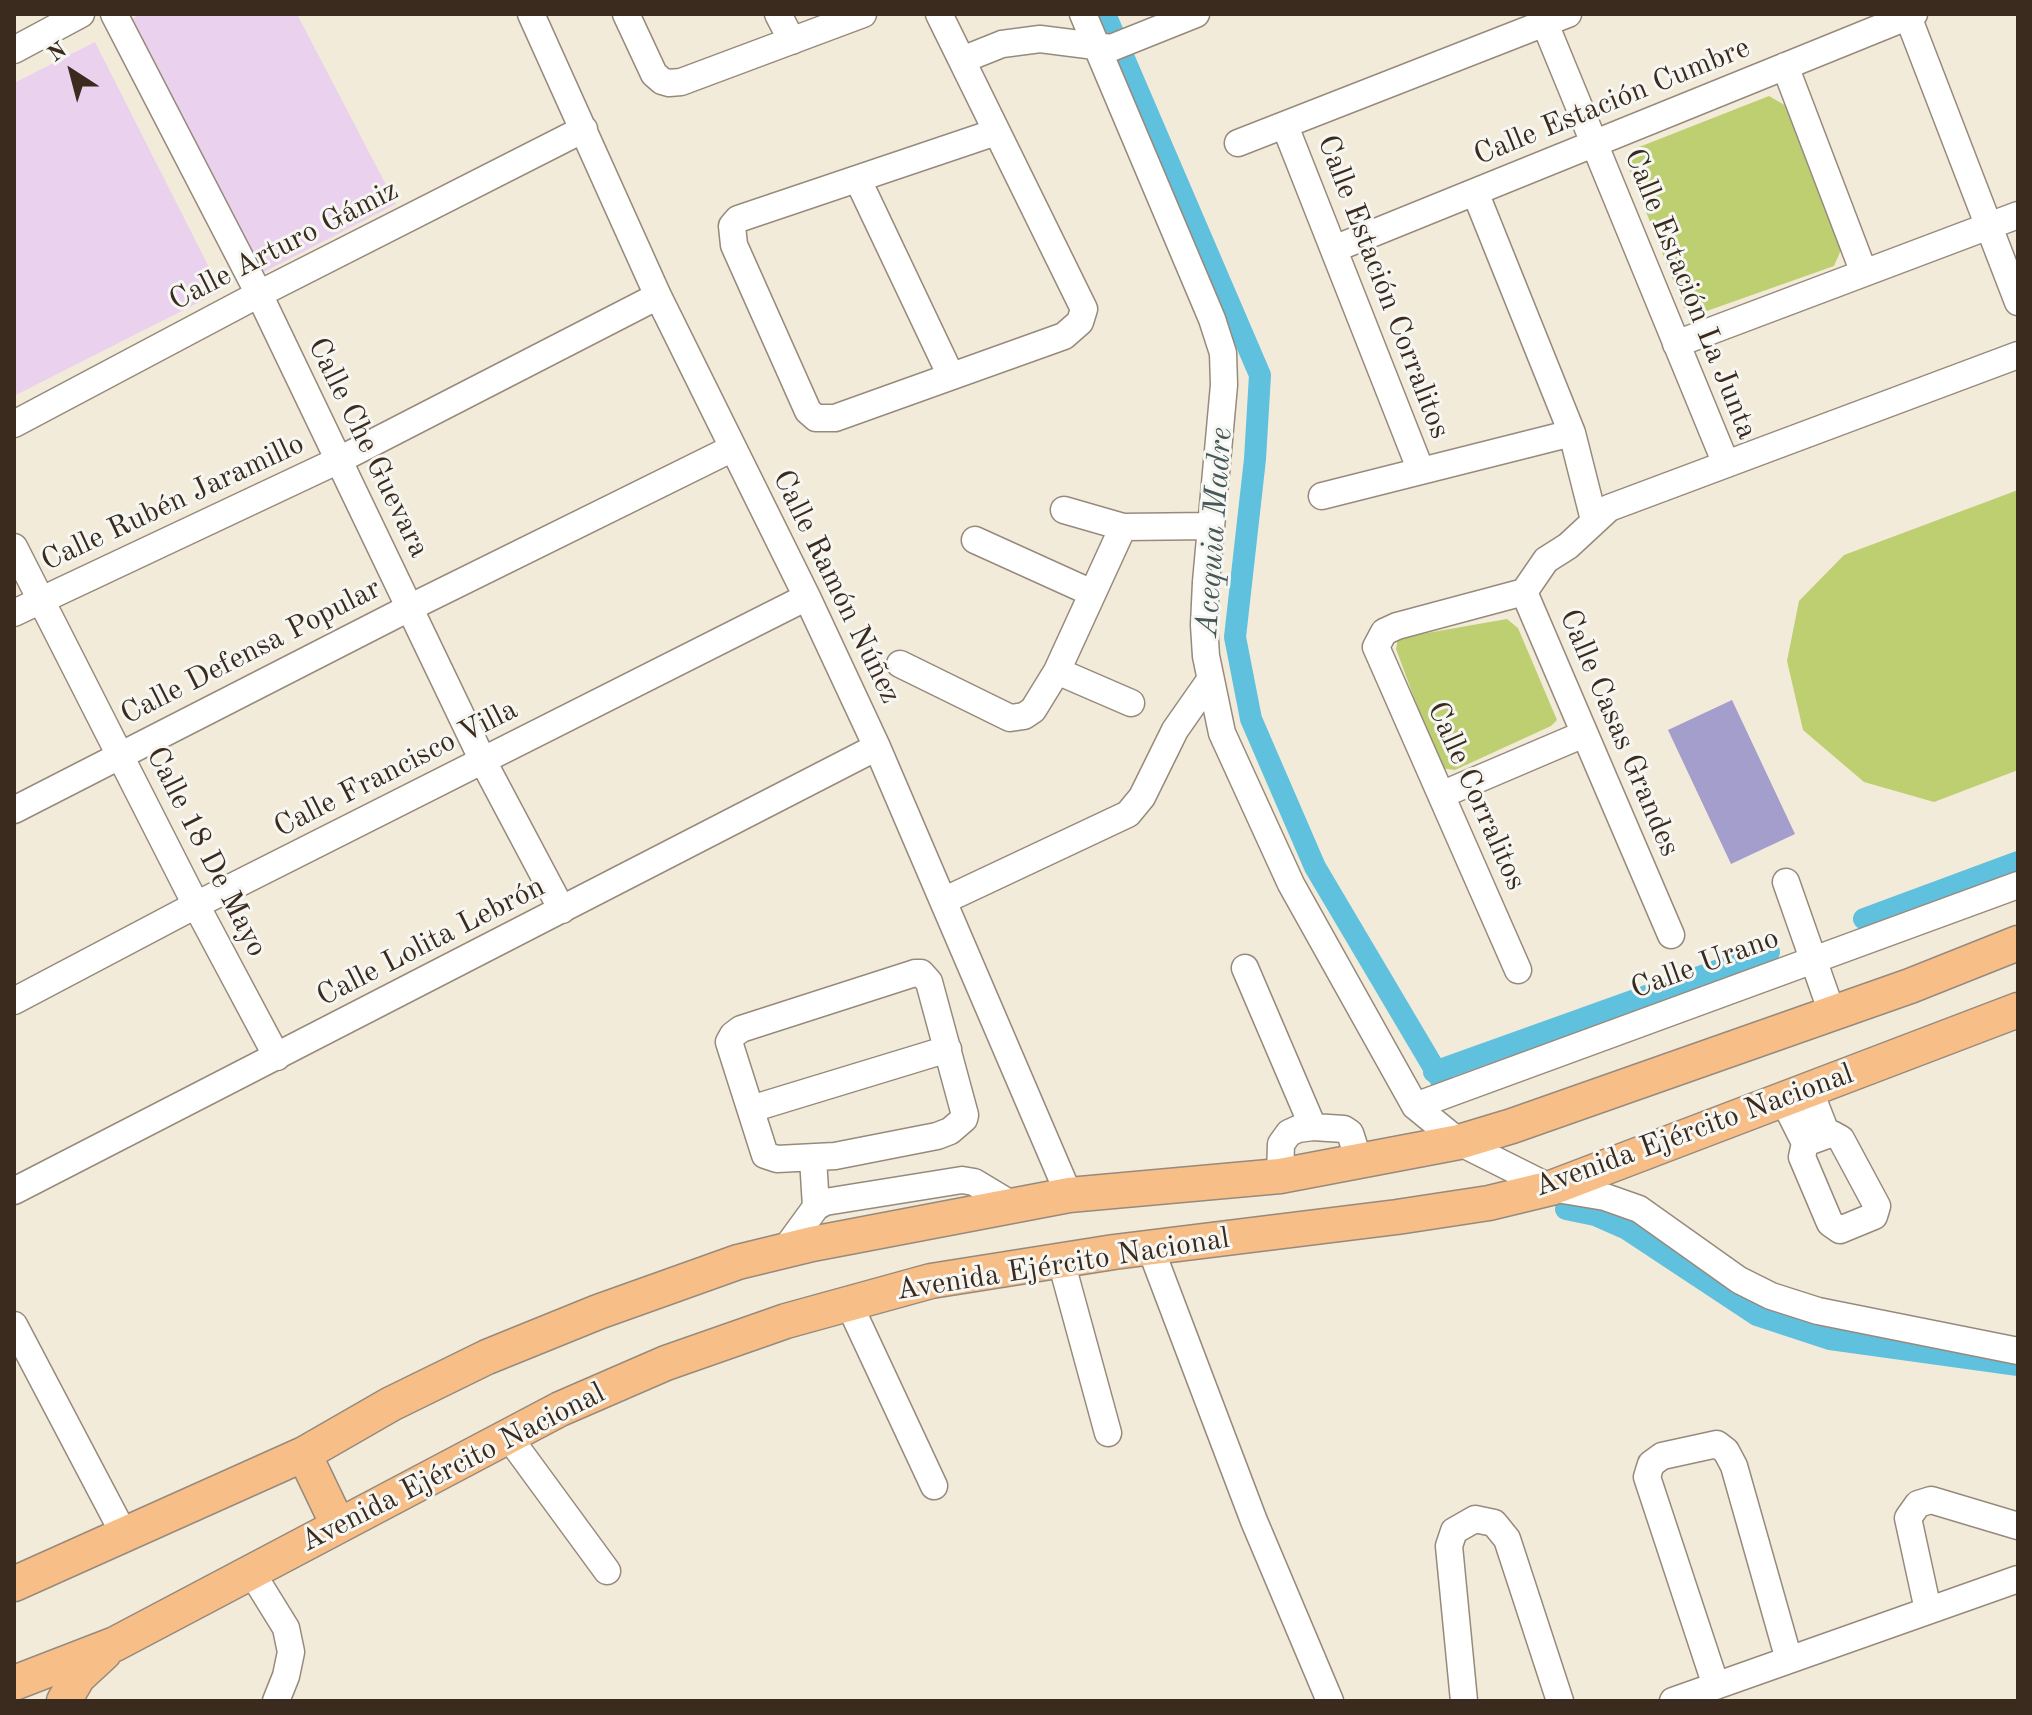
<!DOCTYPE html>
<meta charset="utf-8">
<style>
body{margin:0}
#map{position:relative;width:2032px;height:1715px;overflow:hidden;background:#f3ebda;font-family:"Old Standard TT",serif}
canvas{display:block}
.frame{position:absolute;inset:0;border:16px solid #3b2a1e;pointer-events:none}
.north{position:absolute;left:32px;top:32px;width:80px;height:80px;-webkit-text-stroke:6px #f6f6f2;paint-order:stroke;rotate:324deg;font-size:22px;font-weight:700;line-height:32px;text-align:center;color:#3b2a1e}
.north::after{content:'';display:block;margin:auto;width:28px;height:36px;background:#3b2a1e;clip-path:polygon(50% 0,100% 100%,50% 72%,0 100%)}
</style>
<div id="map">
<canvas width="2032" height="1715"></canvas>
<div class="frame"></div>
<div class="north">N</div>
</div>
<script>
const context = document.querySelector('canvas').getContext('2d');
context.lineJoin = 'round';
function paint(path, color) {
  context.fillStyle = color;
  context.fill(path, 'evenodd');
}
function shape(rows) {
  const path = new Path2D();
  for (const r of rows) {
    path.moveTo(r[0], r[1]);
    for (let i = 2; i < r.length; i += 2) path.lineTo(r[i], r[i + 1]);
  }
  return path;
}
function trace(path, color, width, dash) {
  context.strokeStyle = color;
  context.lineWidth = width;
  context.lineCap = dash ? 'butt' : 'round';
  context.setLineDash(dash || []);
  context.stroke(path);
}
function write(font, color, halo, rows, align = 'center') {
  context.font = font + ' "Old Standard TT",serif';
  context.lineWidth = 6;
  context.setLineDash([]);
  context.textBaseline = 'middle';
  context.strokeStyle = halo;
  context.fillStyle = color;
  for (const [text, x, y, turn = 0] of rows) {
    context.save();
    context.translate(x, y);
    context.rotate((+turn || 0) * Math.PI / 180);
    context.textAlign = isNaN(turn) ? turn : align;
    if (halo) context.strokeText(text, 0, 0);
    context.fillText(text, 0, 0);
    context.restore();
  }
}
paint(shape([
 [141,14,297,14,396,204,264,272,132,19],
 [95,42,221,291,14,396,14,83]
]), '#ead1ed');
paint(shape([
 [1769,96,1788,107,1841,250,1834,266,1704,312,1684,308,1628,166,1634,149],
 [2018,490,2018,770,1934,802,1864,782,1803,730,1787,661,1799,601,1844,555],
 [1507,619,1518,628,1557,720,1551,726,1455,770,1440,768,1396,649,1398,638]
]), '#becf71');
trace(shape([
 [1105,14,1260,375,1255,459,1235,637,1251,719,1315,867,1444,1085],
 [1864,919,2018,862],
 [1434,1072,1769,952],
 [1566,1209,1595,1215,1627,1229,1757,1315,1830,1339,2018,1365]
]), '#60c1de', 22);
paint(shape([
 [1732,700,1795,834,1731,864,1668,730]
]), '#a49ecc');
const minor = shape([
 [114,14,259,294,483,761,562,910],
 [531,14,658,296,807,597,877,747,1069,1195],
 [626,14,654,74,662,81,669,83,681,82,863,14],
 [778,14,792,41],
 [939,14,1084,309,1080,322,1064,336,835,418,816,418,808,411,734,245,732,226,738,219,996,132],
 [1083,14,1212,319,1223,353,1224,385,1206,582,1204,625,1206,656,1222,733,1291,884,1415,1106,1459,1142,1551,1188,1605,1197,1639,1209,1739,1280,1771,1296,1818,1311,2018,1351],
 [1541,14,1726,464],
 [1907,14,2018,302],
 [14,50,81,14],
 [962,60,1002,44,1040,39,1111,48,1196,14],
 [1785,66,1864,273],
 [1285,126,1421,471],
 [1238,143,1568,14],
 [858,180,951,376],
 [1475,192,1572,433,1594,520],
 [1334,249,1914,14],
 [1676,344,2018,215],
 [14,424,259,294,584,129],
 [1322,496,1572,433],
 [1064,510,1123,527],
 [975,540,1092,593],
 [14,547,196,905,277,1057],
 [1524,592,1546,560,1568,546,1609,508,2018,355],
 [1524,592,1671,935],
 [14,613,339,460,658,296],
 [900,664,1010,718,1024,716,1033,710,1057,671,1123,527,1211,526],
 [1057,671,1131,703],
 [1441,795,1584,734],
 [14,810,409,608,733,448],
 [1786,882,1832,1013],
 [943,901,1128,814,1142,797,1175,730,1210,680],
 [1245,968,1313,1127],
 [1518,970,1376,647,1384,632,1397,626,1524,592],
 [915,973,921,973,929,982,965,1115,964,1119,950,1131,937,1136,835,1156,777,1159,765,1155,729,1042,733,1035,741,1029,915,973],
 [14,1001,196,905,807,597],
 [1809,1089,1827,1135],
 [1783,1099,1805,1143,1802,1157,1830,1223,1840,1230,1874,1216,1877,1206,1841,1139,1832,1134,1827,1135,1805,1143],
 [1415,1106,2018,885],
 [751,1109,948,1049],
 [813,1158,816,1207],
 [1280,1176,1281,1144,1289,1133,1298,1129,1313,1127,1344,1129,1350,1133,1359,1161],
 [14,1191,877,747],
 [1150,1247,1254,1521,1330,1701],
 [784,1251,816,1207,825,1202,962,1180,974,1182,1014,1206],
 [1061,1261,1108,1433],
 [849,1304,934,1486],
 [14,1325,125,1536],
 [508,1436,607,1571],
 [252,1573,286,1628,291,1652,286,1676,276,1701],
 [1928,1610,1908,1518,1918,1504,1931,1500,2018,1526],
 [1716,1686,1647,1477,1651,1464,1662,1456,1717,1444,1726,1451,1734,1466,1789,1660],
 [1464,1701,1449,1546,1454,1531,1475,1519,1494,1523,1507,1539,1560,1701],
 [1673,1701,2018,1579]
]);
const major = shape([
 [304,1454,338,1525],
 [14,1584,304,1454,391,1404,487,1357,598,1312,738,1262,812,1244,1069,1195,1280,1176,1459,1142,1512,1126,1910,986,2018,943],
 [14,1683,115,1644,560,1409,666,1363,786,1321,931,1281,1114,1252,1397,1217,1489,1203,1551,1188,2018,1010],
 [64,1701,78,1677,104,1653]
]);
trace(minor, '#978a7c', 29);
trace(major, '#978a7c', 37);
trace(minor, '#fff', 26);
trace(major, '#f7be87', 34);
write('30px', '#3b2a1e', '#f6f6f2', [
 ["Calle Estación Cumbre",1612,102,-22],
 ["Calle Arturo Gámiz",284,246,-27],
 ["Calle Estación Corralitos",1383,287,69],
 ["Calle Estación La Junta",1690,294,68],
 ["Calle Che Guevara",368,448,64],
 ["Calle Rubén Jaramillo",173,503,-25],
 ["Calle Ramón Núñez",836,587,64],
 ["Calle Defensa Popular",251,652,-27],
 ["Calle Casas Grandes",1619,733,67],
 ["Calle Francisco Villa",396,769,-27],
 ["Calle Corralitos",1476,796,66],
 ["Calle 18 De Mayo",206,852,63],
 ["Calle Lolita Lebrón",431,942,-27],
 ["Calle Urano",1705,964,-20],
 ["Avenida Ejército Nacional",1694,1131,-20],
 ["Avenida Ejército Nacional",1063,1265,-9],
 ["Avenida Ejército Nacional",453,1468,-27]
]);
write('italic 32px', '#465758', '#f6f6f2', [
 ["Acequia Madre",1215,532,-86]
]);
</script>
